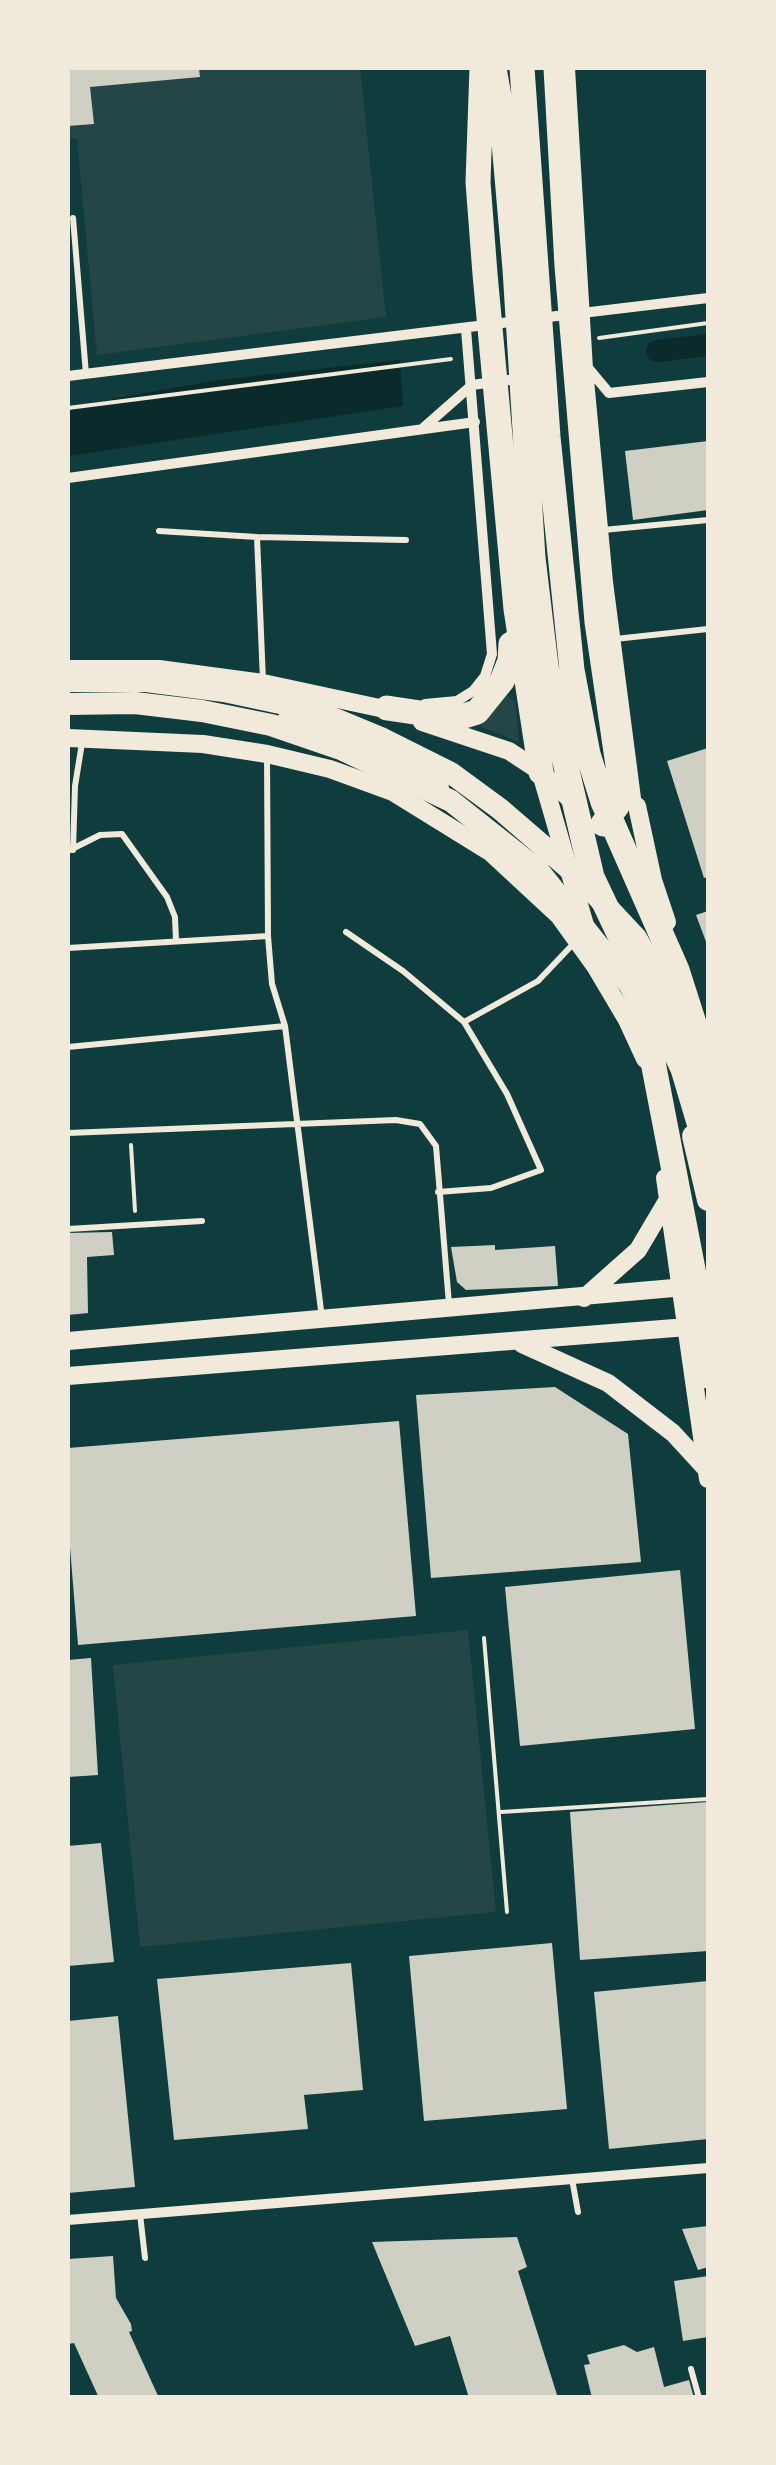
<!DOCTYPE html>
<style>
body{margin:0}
#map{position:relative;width:776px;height:2465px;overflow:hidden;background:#0f3d3e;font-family:Barlow,sans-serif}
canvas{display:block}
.frame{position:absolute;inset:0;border:70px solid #f1e9da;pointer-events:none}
</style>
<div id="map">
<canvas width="776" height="2465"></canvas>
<div class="frame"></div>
</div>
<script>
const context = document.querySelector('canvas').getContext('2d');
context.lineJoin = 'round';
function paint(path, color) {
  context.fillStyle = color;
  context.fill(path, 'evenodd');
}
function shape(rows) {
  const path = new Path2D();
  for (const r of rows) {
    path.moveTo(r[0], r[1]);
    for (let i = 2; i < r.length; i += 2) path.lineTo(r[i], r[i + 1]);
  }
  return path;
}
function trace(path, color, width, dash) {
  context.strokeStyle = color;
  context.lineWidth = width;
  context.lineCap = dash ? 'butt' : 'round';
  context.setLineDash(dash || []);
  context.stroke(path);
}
paint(shape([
 [68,68,360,68,386,317,97,355,77,139,68,139],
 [507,695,515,702,519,742,481,727,482,721],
 [468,1630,496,1912,140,1947,113,1665]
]), '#244646');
paint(shape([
 [400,360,403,406,68,456,68,407,218,380]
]), '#0a2a2b');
trace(shape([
 [657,351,708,345]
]), '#0a2a2b', 22);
paint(shape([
 [68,68,199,68,200,77,90,87,94,124,68,126],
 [708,441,708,510,633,520,625,451],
 [708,748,708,877,704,878,667,761],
 [708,911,708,947,696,915],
 [112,1232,114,1255,87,1257,88,1313,68,1315,68,1233],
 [495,1245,495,1250,555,1246,558,1286,466,1290,457,1282,451,1247],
 [555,1387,628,1434,641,1562,431,1578,416,1395],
 [399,1421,416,1616,78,1645,68,1523,68,1448],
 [680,1570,695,1729,520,1746,505,1587],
 [91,1658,98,1775,68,1777,68,1660],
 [708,1802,708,1951,580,1960,570,1812],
 [101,1843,114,1962,68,1966,68,1846],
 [552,1943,567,2109,424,2121,409,1956],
 [351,1963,363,2090,304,2095,308,2129,174,2140,157,1979],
 [708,1981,708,2139,609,2149,594,1992],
 [118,2016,135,2187,68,2193,68,2021],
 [708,2226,708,2267,698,2270,682,2229],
 [517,2237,527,2267,518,2271,558,2398,469,2398,450,2336,415,2346,372,2242],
 [113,2256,116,2298,131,2324,132,2331,129,2332,159,2398,99,2398,74,2343,68,2344,68,2259],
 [708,2276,708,2337,683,2341,674,2281],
 [624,2345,637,2352,654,2347,664,2387,689,2380,694,2398,592,2398,584,2365,590,2364,587,2355]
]), '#cfcfc3');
trace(shape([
 [599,338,708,323],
 [68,408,451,359],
 [131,1145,135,1211],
 [484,1638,507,1912],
 [501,1812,708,1799]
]), '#f1e9da', 4);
trace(shape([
 [73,218,86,374],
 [603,530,708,520],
 [159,531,257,537,406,540],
 [257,537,263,681],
 [615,639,708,629],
 [267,755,268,936,272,984,285,1026,322,1318],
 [73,850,75,786,82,743],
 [68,851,100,835,122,834,167,897,175,917,176,941],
 [346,932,403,971,464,1022,507,1094,541,1170,491,1188,438,1192],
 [68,948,268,936],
 [464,1022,538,981,576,941],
 [68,1047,285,1026],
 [68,1133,396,1120,420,1124,436,1146,449,1304],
 [68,1229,202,1221],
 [572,2179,578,2212],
 [140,2214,145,2258],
 [691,2369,699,2398]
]), '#f1e9da', 6);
trace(shape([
 [570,68,588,369,608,582,637,806],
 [540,318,708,298],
 [589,369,609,393,708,382],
 [68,376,518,321],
 [422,429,472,385,523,378],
 [68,478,475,422],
 [425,704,457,701,473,691,485,676,492,654,466,329],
 [68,2220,708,2168]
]), '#f1e9da', 10);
trace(shape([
 [68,669,159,669,263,683,398,712],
 [286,720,324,729,386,755,440,787],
 [422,722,509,751,541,772,573,802],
 [68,738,203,744,267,754,330,769,393,792,490,852,559,916,595,966,627,1020,645,1059],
 [542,777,585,925],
 [637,806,653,880,667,922],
 [665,1178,708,1479],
 [584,1298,638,1250,667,1201],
 [68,1341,708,1285],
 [522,1344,608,1383,673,1433,707,1470],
 [68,1376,700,1326]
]), '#f1e9da', 18);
trace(shape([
 [68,681,146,681,224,691,313,710,383,739,451,773,500,809,580,878,636,938,671,999,708,1110],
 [68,704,135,703,202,711,271,725,341,749,451,801,538,870,630,985,642,1009],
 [693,1136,708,1200]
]), '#f1e9da', 22);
trace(shape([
 [482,68,478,182,485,274,516,609,541,772],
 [494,68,501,108,515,269,533,558,546,666,562,749,592,877,683,1069,708,1153],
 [522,68,548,437,572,670,588,754,603,802,677,970,708,1067],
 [556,68,567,266,597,622,621,786,617,806,603,824],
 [387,708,434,715,464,716,477,712,502,681,510,661,511,644],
 [642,1005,693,1269,708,1376]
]), '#f1e9da', 25);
</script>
